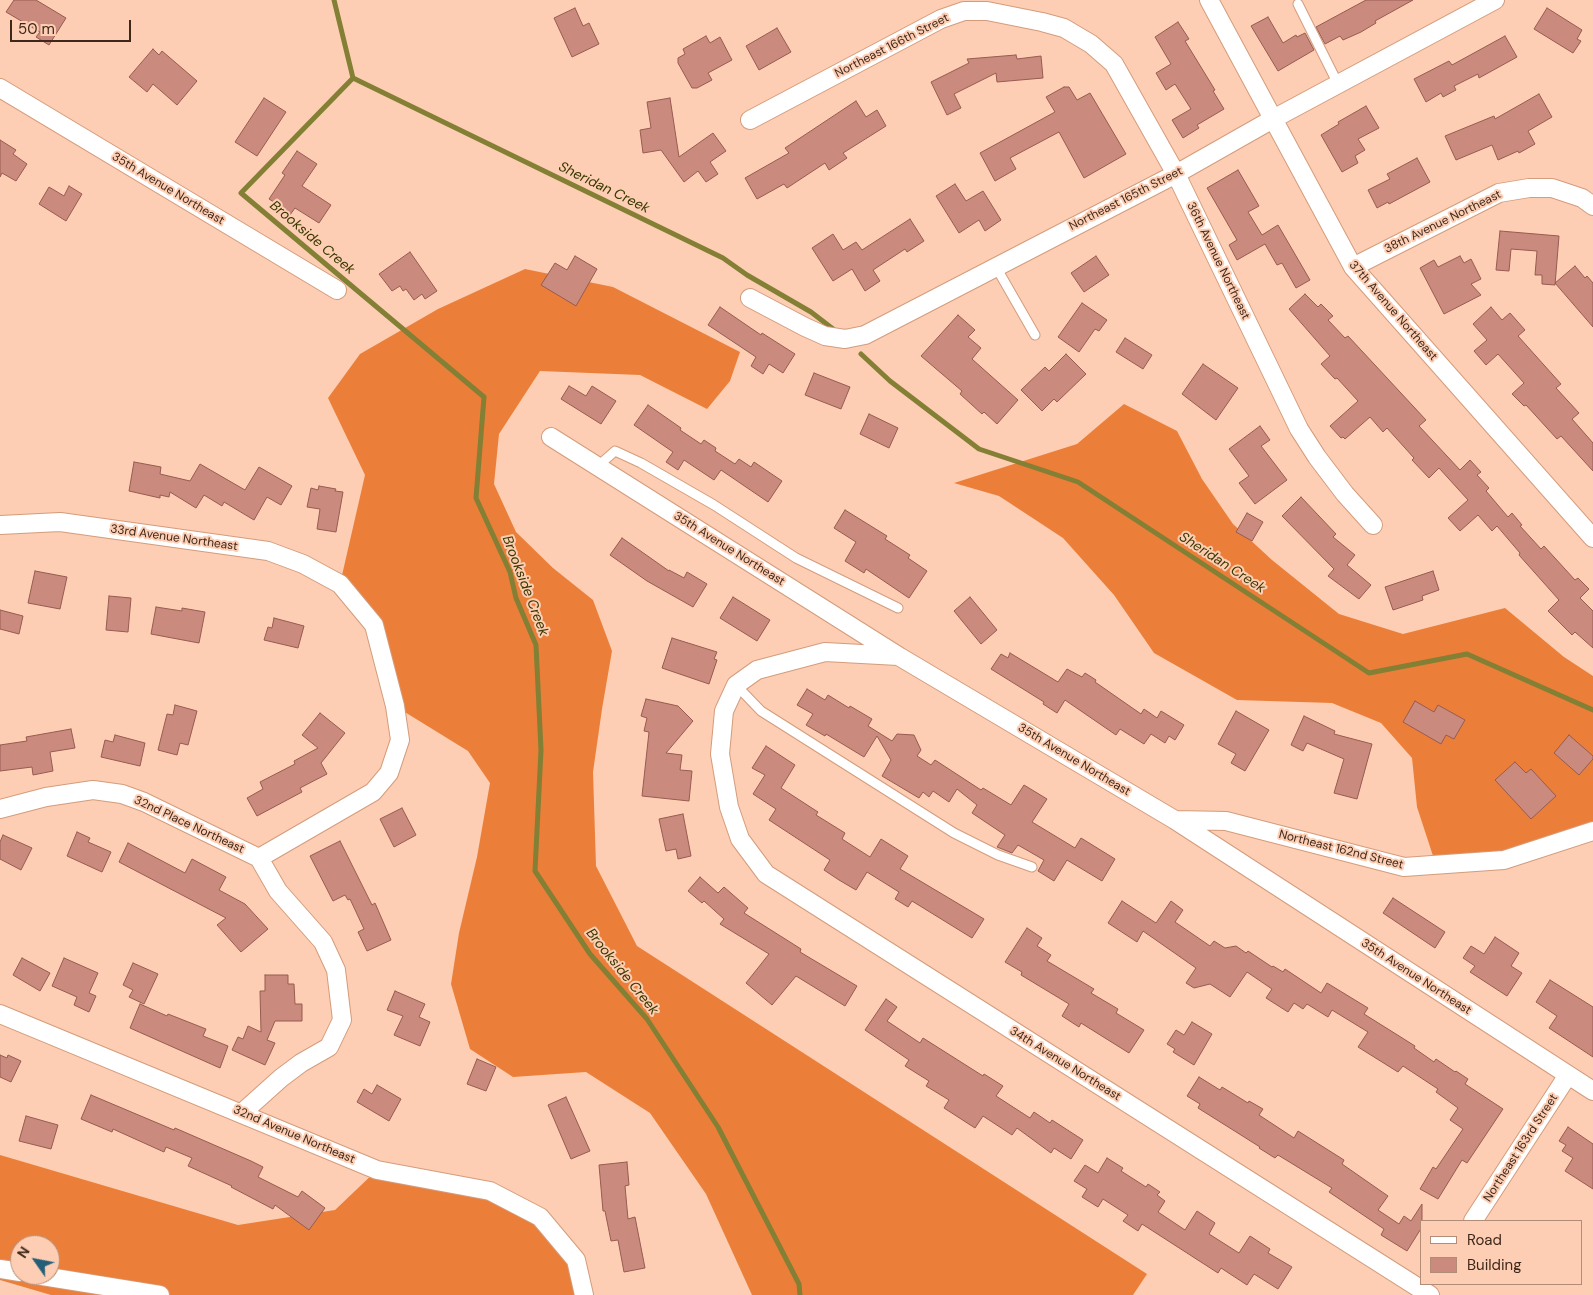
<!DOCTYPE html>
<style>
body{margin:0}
#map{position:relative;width:1593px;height:1295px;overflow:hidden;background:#fdceb3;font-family:"DM Sans",sans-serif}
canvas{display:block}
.legend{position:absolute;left:1420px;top:1220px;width:162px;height:65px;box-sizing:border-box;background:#fdceb3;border:1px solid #b18c76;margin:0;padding:6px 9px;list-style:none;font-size:15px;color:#3e281b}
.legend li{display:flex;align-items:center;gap:10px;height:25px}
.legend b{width:25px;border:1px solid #b18c76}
.north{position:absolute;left:10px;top:1235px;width:50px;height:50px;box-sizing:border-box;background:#fdceb3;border:1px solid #b18c76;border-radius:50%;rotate:303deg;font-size:14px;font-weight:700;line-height:20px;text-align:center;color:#3e281b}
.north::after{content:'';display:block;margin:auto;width:18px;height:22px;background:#255e78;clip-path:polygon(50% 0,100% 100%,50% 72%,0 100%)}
.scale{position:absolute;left:10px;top:20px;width:121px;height:22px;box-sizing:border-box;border:2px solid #3e281b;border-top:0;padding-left:6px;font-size:15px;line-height:18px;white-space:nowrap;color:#3e281b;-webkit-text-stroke:4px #fdceb3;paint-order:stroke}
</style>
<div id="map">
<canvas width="1593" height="1295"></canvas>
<ul class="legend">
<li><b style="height:6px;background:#fff"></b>Road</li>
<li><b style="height:14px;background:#ca8a7e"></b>Building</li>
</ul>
<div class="north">N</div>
<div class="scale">50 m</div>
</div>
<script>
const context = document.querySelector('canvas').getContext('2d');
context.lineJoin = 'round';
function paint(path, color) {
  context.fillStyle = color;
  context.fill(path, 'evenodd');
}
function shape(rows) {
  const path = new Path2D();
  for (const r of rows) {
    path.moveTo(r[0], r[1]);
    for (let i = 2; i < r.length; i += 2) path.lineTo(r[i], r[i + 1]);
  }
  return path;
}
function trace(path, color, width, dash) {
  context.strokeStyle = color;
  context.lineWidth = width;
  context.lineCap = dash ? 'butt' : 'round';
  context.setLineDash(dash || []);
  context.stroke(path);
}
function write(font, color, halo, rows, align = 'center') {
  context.font = font + ' "DM Sans",sans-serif';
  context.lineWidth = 4;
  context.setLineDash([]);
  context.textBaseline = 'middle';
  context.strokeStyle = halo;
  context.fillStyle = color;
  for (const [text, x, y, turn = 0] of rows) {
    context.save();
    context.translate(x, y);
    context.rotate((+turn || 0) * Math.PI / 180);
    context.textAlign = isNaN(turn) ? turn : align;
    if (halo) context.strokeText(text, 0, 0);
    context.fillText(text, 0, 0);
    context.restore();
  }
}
paint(shape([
 [525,269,613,287,740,352,730,381,707,409,640,375,540,371,499,434,494,484,516,532,553,568,593,600,612,651,602,709,593,772,596,866,637,946,1147,1274,1133,1295,752,1295,706,1194,650,1113,586,1072,513,1077,470,1049,451,984,459,933,477,857,490,783,468,751,395,706,374,625,340,584,365,475,328,398,360,354,438,309],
 [1124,404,1177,431,1202,479,1233,524,1272,560,1339,614,1403,634,1505,608,1564,657,1593,676,1593,831,1436,865,1417,807,1412,758,1381,723,1332,703,1237,700,1154,653,1114,595,1063,538,999,496,954,483,1077,444],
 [0,1155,238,1225,335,1210,377,1170,490,1191,540,1217,576,1260,584,1295,51,1295,0,1280],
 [20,1245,50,1245,50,1275,20,1275]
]), '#eb7f39');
trace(shape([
 [334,0,353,78,241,193,484,397,476,498,510,572,516,598,536,645,541,750,535,871,590,954,647,1019,718,1127,799,1284,800,1295],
 [353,78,723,258,747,275,811,312,837,332],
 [861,354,890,381,979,449,1078,482,1369,673,1467,654,1593,710]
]), '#837f34', 5);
const building = shape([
 [14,0,36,0,66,18,49,45,36,37,40,32,6,12,14,0],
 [1366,0,1413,0,1375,21,1376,23,1361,32,1343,40,1340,36,1325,44,1316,27,1366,0],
 [575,8,583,26,589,23,599,44,572,57,554,18,575,8],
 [1547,8,1582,30,1577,39,1581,41,1573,53,1534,29,1547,8],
 [1268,17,1283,43,1296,35,1297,37,1305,33,1314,50,1278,71,1251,26,1268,17],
 [1178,22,1189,39,1185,41,1215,90,1213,91,1224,109,1197,125,1199,128,1183,138,1172,120,1191,109,1175,84,1166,90,1156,73,1171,64,1155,37,1178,22],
 [777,28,791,52,759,70,746,46,777,28],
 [706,36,710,43,720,37,732,60,708,73,712,80,697,88,692,88,678,63,678,58,685,54,683,49,706,36],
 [1505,36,1517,57,1479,78,1478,74,1454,86,1456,90,1443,97,1441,93,1426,102,1414,79,1449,61,1452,65,1505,36],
 [153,49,159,55,162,51,197,81,177,105,153,84,147,92,129,77,153,49],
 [1016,55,1017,59,1041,56,1043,78,997,82,996,73,954,94,961,108,947,115,931,82,969,63,967,59,1016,55],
 [1064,87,1069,87,1077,100,1090,93,1126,154,1084,178,1059,132,1010,158,1016,169,995,181,980,153,1055,112,1046,97,1064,87],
 [1539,94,1552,117,1528,131,1535,144,1519,153,1518,151,1498,160,1492,145,1456,160,1445,136,1494,116,1495,119,1539,94],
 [264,98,286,112,257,156,235,142,264,98],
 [670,98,679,157,713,133,726,151,710,162,718,174,706,182,698,171,684,182,661,150,643,153,640,130,651,128,647,102,670,98],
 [856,101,866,117,877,110,886,126,843,153,847,158,829,170,825,163,787,188,784,184,757,199,745,178,789,153,785,148,856,101],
 [1366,106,1379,128,1358,139,1365,150,1355,156,1358,163,1342,172,1321,135,1339,124,1338,122,1366,106],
 [0,140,16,150,13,154,27,164,16,181,2,173,0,177,0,140],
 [297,151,317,164,302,186,331,205,319,223,295,208,287,219,273,210,277,204,269,199,285,175,282,173,297,151],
 [1417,158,1430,182,1389,204,1388,202,1377,208,1368,190,1390,179,1387,174,1417,158],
 [1238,170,1259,206,1248,212,1262,235,1278,225,1310,280,1296,288,1282,263,1277,265,1265,244,1237,260,1229,245,1237,240,1207,188,1238,170],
 [955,184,966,201,983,191,1001,220,985,231,979,220,959,233,936,196,955,184],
 [69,186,82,194,66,221,39,204,49,187,64,196,69,186],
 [910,219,924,241,907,252,905,249,873,270,880,281,865,291,852,269,833,281,812,248,833,234,843,250,856,242,862,250,910,219],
 [1500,231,1559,236,1555,285,1542,284,1542,275,1535,275,1537,251,1511,249,1509,271,1496,270,1500,231],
 [410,252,437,291,425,299,422,294,414,300,406,289,403,291,400,286,392,291,379,274,410,252],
 [575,256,597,269,576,306,541,285,555,263,567,270,575,256],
 [1096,256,1109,275,1084,292,1071,273,1096,256],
 [1460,256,1464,263,1471,259,1481,279,1471,284,1481,295,1444,314,1420,268,1434,260,1438,267,1460,256],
 [1575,266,1585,278,1587,276,1593,283,1593,327,1555,283,1575,266],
 [1305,294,1318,307,1321,304,1333,316,1328,320,1345,338,1348,336,1426,420,1419,426,1460,470,1470,460,1481,472,1477,475,1489,488,1486,491,1508,517,1512,513,1522,525,1520,526,1541,549,1544,546,1575,580,1578,578,1589,589,1580,598,1593,611,1593,648,1575,632,1572,635,1548,611,1559,600,1519,555,1520,553,1497,526,1492,531,1478,515,1460,531,1448,518,1468,500,1439,468,1429,478,1412,460,1414,458,1387,428,1383,432,1370,417,1345,439,1343,437,1341,438,1330,426,1358,401,1337,378,1335,379,1321,364,1330,356,1289,309,1305,294],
 [1082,303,1107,320,1099,331,1095,329,1079,352,1058,337,1082,303],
 [720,307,761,335,762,333,795,354,783,373,769,364,763,374,751,366,756,357,708,325,720,307],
 [1491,307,1502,320,1510,313,1525,330,1518,336,1561,384,1556,388,1579,413,1572,419,1593,443,1593,471,1561,436,1557,439,1526,405,1524,406,1512,394,1524,383,1498,354,1486,365,1474,351,1487,340,1473,324,1491,307],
 [958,315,975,330,968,337,981,348,972,359,1018,400,997,424,984,412,982,414,960,394,962,391,921,356,958,315],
 [1125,338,1152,355,1143,369,1116,352,1125,338],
 [1066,354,1086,374,1057,402,1054,399,1042,411,1021,390,1045,367,1049,371,1066,354],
 [1203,364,1238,388,1216,420,1182,394,1203,364],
 [814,373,850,387,841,409,805,395,814,373],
 [569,386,586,396,592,386,616,401,601,424,561,399,569,386],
 [648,405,681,428,680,430,701,444,704,440,716,448,715,451,735,464,739,459,751,467,754,462,782,481,768,502,721,470,714,480,684,460,678,470,666,462,673,452,634,425,648,405],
 [869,414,898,428,889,448,860,434,869,414],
 [1260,426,1270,440,1261,446,1287,480,1255,504,1239,483,1249,476,1229,449,1260,426],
 [134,462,161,467,160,474,190,481,200,464,245,490,259,467,292,486,281,505,267,497,254,520,224,502,222,506,204,495,196,508,170,492,169,497,160,495,160,498,129,491,134,462],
 [319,486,336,489,335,491,343,492,336,532,317,529,320,509,307,507,311,488,318,490,319,486],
 [1301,497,1336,534,1333,537,1355,555,1347,565,1371,585,1359,599,1328,576,1334,569,1282,516,1301,497],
 [845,510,887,536,885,539,910,555,908,558,927,571,909,598,866,569,864,573,845,561,856,542,834,528,845,510],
 [1247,513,1263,522,1252,541,1236,532,1247,513],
 [622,538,669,571,669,570,684,578,687,572,707,584,693,607,647,581,610,555,622,538],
 [35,571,67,577,60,609,28,603,35,571],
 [1433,571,1439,590,1422,596,1423,600,1393,610,1385,587,1433,571],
 [109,596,131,598,128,632,106,630,109,596],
 [733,597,770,620,757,641,720,618,733,597],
 [970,597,997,630,981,644,954,611,970,597],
 [156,607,182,611,182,608,205,612,199,643,151,634,156,607],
 [0,610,23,616,19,634,0,629,0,610],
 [274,618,304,626,298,648,264,640,268,627,272,628,274,618],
 [672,638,717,652,714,659,717,660,709,684,662,668,672,638],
 [1010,653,1058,682,1067,669,1082,677,1085,673,1096,680,1095,682,1141,714,1144,709,1157,718,1161,711,1184,725,1175,740,1169,736,1165,743,1151,734,1144,744,1120,729,1116,735,1065,700,1057,713,1043,704,1044,702,991,669,1001,654,1008,658,1010,653],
 [807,689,825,700,828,695,849,708,850,706,872,719,868,726,892,741,897,734,914,735,921,750,917,756,931,765,935,760,981,790,983,788,1011,805,1024,785,1047,799,1032,822,1075,848,1081,838,1115,859,1102,881,1067,860,1054,881,1038,871,1044,860,1018,845,1012,853,997,847,1005,835,972,813,977,805,957,789,949,802,933,791,929,797,923,792,919,798,882,776,891,760,877,736,864,757,826,734,825,736,806,725,813,714,797,705,807,689],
 [646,699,678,706,693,721,666,753,682,755,680,770,692,771,689,801,642,796,649,732,644,731,647,718,641,716,646,699],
 [1415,701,1434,712,1438,705,1465,720,1454,739,1446,735,1441,744,1403,722,1415,701],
 [175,705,197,711,188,745,180,743,177,755,158,750,167,714,173,715,175,705],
 [1236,711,1269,730,1245,771,1231,763,1236,754,1218,744,1236,711],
 [320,713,345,733,321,763,327,774,300,788,302,792,257,816,247,798,263,789,260,782,295,764,294,761,318,748,302,735,320,713],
 [1304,716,1335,731,1334,734,1372,744,1357,799,1334,793,1344,759,1307,743,1303,751,1291,745,1304,716],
 [71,729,75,748,50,752,53,771,33,775,32,767,0,771,0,745,27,741,26,737,71,729],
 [115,735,145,743,140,766,101,757,105,740,113,742,115,735],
 [1569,735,1593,756,1593,759,1579,775,1554,753,1569,735],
 [766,746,795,765,781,788,818,812,816,815,845,833,842,839,870,857,881,839,908,856,900,869,984,919,972,938,912,901,908,907,895,899,899,892,867,872,856,890,839,880,824,870,830,860,769,820,776,809,753,794,765,775,752,768,766,746],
 [1515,762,1526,773,1531,769,1556,796,1531,819,1495,780,1515,762],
 [402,808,416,835,394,847,380,819,402,808],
 [683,814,691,856,678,859,676,849,666,851,659,819,683,814],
 [77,832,90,838,88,842,111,852,102,872,67,856,77,832],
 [3,835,32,848,21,870,0,859,0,842,3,835],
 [340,841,372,905,375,903,391,940,367,951,358,932,364,929,350,899,348,900,345,895,333,901,310,856,340,841],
 [128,843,185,873,192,859,226,877,219,890,245,904,268,929,241,952,217,925,226,918,119,862,128,843],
 [700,877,718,893,724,887,748,908,744,913,801,949,800,952,857,986,845,1006,796,976,772,1005,746,983,769,954,720,924,724,919,704,901,702,903,688,891,700,877],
 [1393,898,1445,932,1435,948,1383,913,1393,898],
 [1122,901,1156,923,1171,901,1183,910,1175,922,1210,946,1214,941,1225,948,1236,946,1246,953,1248,951,1272,967,1273,966,1283,972,1285,969,1321,993,1327,983,1368,1008,1364,1014,1415,1046,1414,1048,1434,1062,1436,1059,1455,1072,1456,1071,1468,1079,1465,1084,1503,1109,1467,1163,1462,1160,1438,1199,1420,1189,1433,1167,1436,1169,1463,1129,1450,1120,1458,1108,1436,1092,1438,1089,1403,1066,1398,1072,1358,1047,1368,1032,1332,1010,1328,1017,1307,1004,1303,1009,1294,1003,1288,1012,1266,998,1272,989,1247,972,1230,997,1210,984,1194,988,1186,983,1196,968,1143,931,1137,942,1108,923,1122,901],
 [1027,928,1042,938,1037,946,1051,955,1047,961,1094,989,1091,993,1118,1009,1116,1013,1144,1030,1129,1053,1081,1023,1079,1027,1062,1016,1069,1004,1021,975,1022,972,1005,962,1027,928],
 [1495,937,1519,953,1511,966,1522,973,1507,996,1470,972,1475,966,1463,958,1471,946,1484,954,1495,937],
 [22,958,50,973,40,991,13,975,22,958],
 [64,958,98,973,89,993,96,996,89,1012,74,1005,77,997,52,986,64,958],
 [133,963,158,974,144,1004,129,997,133,990,123,985,133,963],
 [265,975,288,975,288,984,294,984,295,1004,302,1004,302,1021,275,1021,267,1040,275,1043,265,1065,232,1050,238,1037,243,1039,248,1026,261,1032,260,991,265,991,265,975],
 [1550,980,1593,1007,1593,1057,1549,1028,1557,1016,1536,1002,1550,980],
 [395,991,425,1004,419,1017,430,1022,420,1046,394,1035,403,1016,387,1010,395,991],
 [886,999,897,1007,887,1021,920,1043,923,1038,983,1076,984,1074,1003,1086,996,1096,1030,1118,1034,1112,1050,1123,1052,1120,1083,1140,1071,1159,1054,1148,1051,1153,1017,1128,1012,1135,983,1116,975,1128,944,1108,949,1100,926,1086,929,1081,905,1066,909,1060,865,1030,886,999],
 [140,1004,167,1016,168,1014,206,1029,203,1036,228,1046,220,1068,130,1028,140,1004],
 [1192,1022,1212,1034,1194,1065,1173,1052,1175,1049,1167,1044,1176,1030,1184,1035,1192,1022],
 [0,1055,7,1058,8,1055,21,1061,11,1082,0,1077,0,1055],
 [477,1059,496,1067,486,1091,467,1084,477,1059],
 [1199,1077,1220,1090,1222,1087,1248,1103,1249,1101,1263,1109,1259,1115,1294,1138,1298,1131,1344,1160,1342,1164,1388,1196,1378,1210,1399,1224,1404,1216,1411,1221,1422,1204,1422,1227,1407,1251,1381,1235,1384,1229,1329,1192,1332,1188,1278,1155,1275,1158,1259,1148,1260,1147,1198,1108,1200,1104,1187,1096,1199,1077],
 [377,1085,401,1099,389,1121,357,1102,364,1089,372,1094,377,1085],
 [91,1095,174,1130,175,1128,251,1161,263,1167,258,1177,298,1197,302,1191,325,1208,309,1230,275,1205,273,1209,231,1187,232,1186,188,1166,192,1158,166,1147,164,1152,113,1129,112,1132,81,1119,91,1095],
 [566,1097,590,1151,571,1159,548,1105,566,1097],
 [26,1116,58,1125,51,1149,19,1141,26,1116],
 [1568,1127,1593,1144,1593,1189,1565,1171,1573,1158,1562,1151,1566,1145,1559,1141,1568,1127],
 [1107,1158,1123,1168,1121,1171,1146,1187,1148,1184,1160,1192,1157,1195,1165,1201,1158,1212,1185,1230,1197,1211,1215,1223,1209,1234,1239,1253,1250,1236,1270,1249,1268,1253,1292,1267,1278,1289,1254,1274,1247,1285,1221,1268,1218,1273,1142,1224,1138,1231,1123,1221,1128,1215,1103,1199,1098,1207,1082,1197,1087,1189,1074,1181,1085,1165,1098,1173,1107,1158],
 [627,1162,629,1185,625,1186,628,1219,635,1217,645,1268,624,1272,618,1240,611,1241,605,1211,603,1211,599,1165,627,1162]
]);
paint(building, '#ca8a7e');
trace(building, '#975b51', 1);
const service = shape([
 [1298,4,1338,84],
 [996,267,1035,335],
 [598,466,615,451,641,463,714,505,796,558,898,608],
 [736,685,761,711,954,833,998,855,1032,867]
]);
const minor = shape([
 [1209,0,1353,267,1593,538],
 [0,88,337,290],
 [750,120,941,19,964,11,987,11,1042,22,1064,28,1091,44,1114,64,1176,174,1299,429,1317,457,1345,494,1373,525],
 [1353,267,1499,193,1529,188,1552,188,1582,198,1593,206],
 [750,298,805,327,825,336,845,339,865,335,1176,174,1273,119,1495,0],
 [551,437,900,657,1175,820,1593,1091],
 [0,525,60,522,268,551,303,564,340,584,374,625,395,706,400,740,389,773,373,792,259,858,278,891,323,942,336,970,342,1020,329,1047,301,1063,281,1078,242,1113],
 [898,656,825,652,757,670,736,685,724,711,720,754,729,807,740,839,766,874,1430,1295],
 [0,809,46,797,93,790,122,794,144,802,259,858],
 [1176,820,1226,821,1404,867,1504,860,1593,831],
 [0,1014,377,1170,490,1191,540,1217,576,1260,584,1295],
 [1473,1221,1568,1075],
 [0,1269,20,1272],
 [36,1275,160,1295]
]);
trace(service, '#d49c7c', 11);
trace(minor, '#d49c7c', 20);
trace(service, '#fff', 9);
trace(minor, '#fff', 18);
write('12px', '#3e281b', '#fdceb3', [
 ["Northeast 166th Street",892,46,-27],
 ["35th Avenue Northeast",168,189,31],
 ["Northeast 165th Street",1126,199,-27],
 ["38th Avenue Northeast",1443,222,-26],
 ["36th Avenue Northeast",1218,261,64],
 ["37th Avenue Northeast",1393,311,49],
 ["33rd Avenue Northeast",174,538,8],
 ["35th Avenue Northeast",729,549,32],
 ["35th Avenue Northeast",1074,760,31],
 ["32nd Place Northeast",189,825,25],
 ["Northeast 162nd Street",1341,850,14],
 ["35th Avenue Northeast",1416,977,33],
 ["34th Avenue Northeast",1065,1064,32],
 ["32nd Avenue Northeast",294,1135,23],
 ["Northeast 163rd Street",1521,1148,-57]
]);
write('italic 14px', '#383800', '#fdceb3', [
 ["Sheridan Creek",604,188,26],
 ["Brookside Creek",312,238,40],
 ["Sheridan Creek",1222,563,33],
 ["Brookside Creek",525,586,69],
 ["Brookside Creek",622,972,51]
]);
</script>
